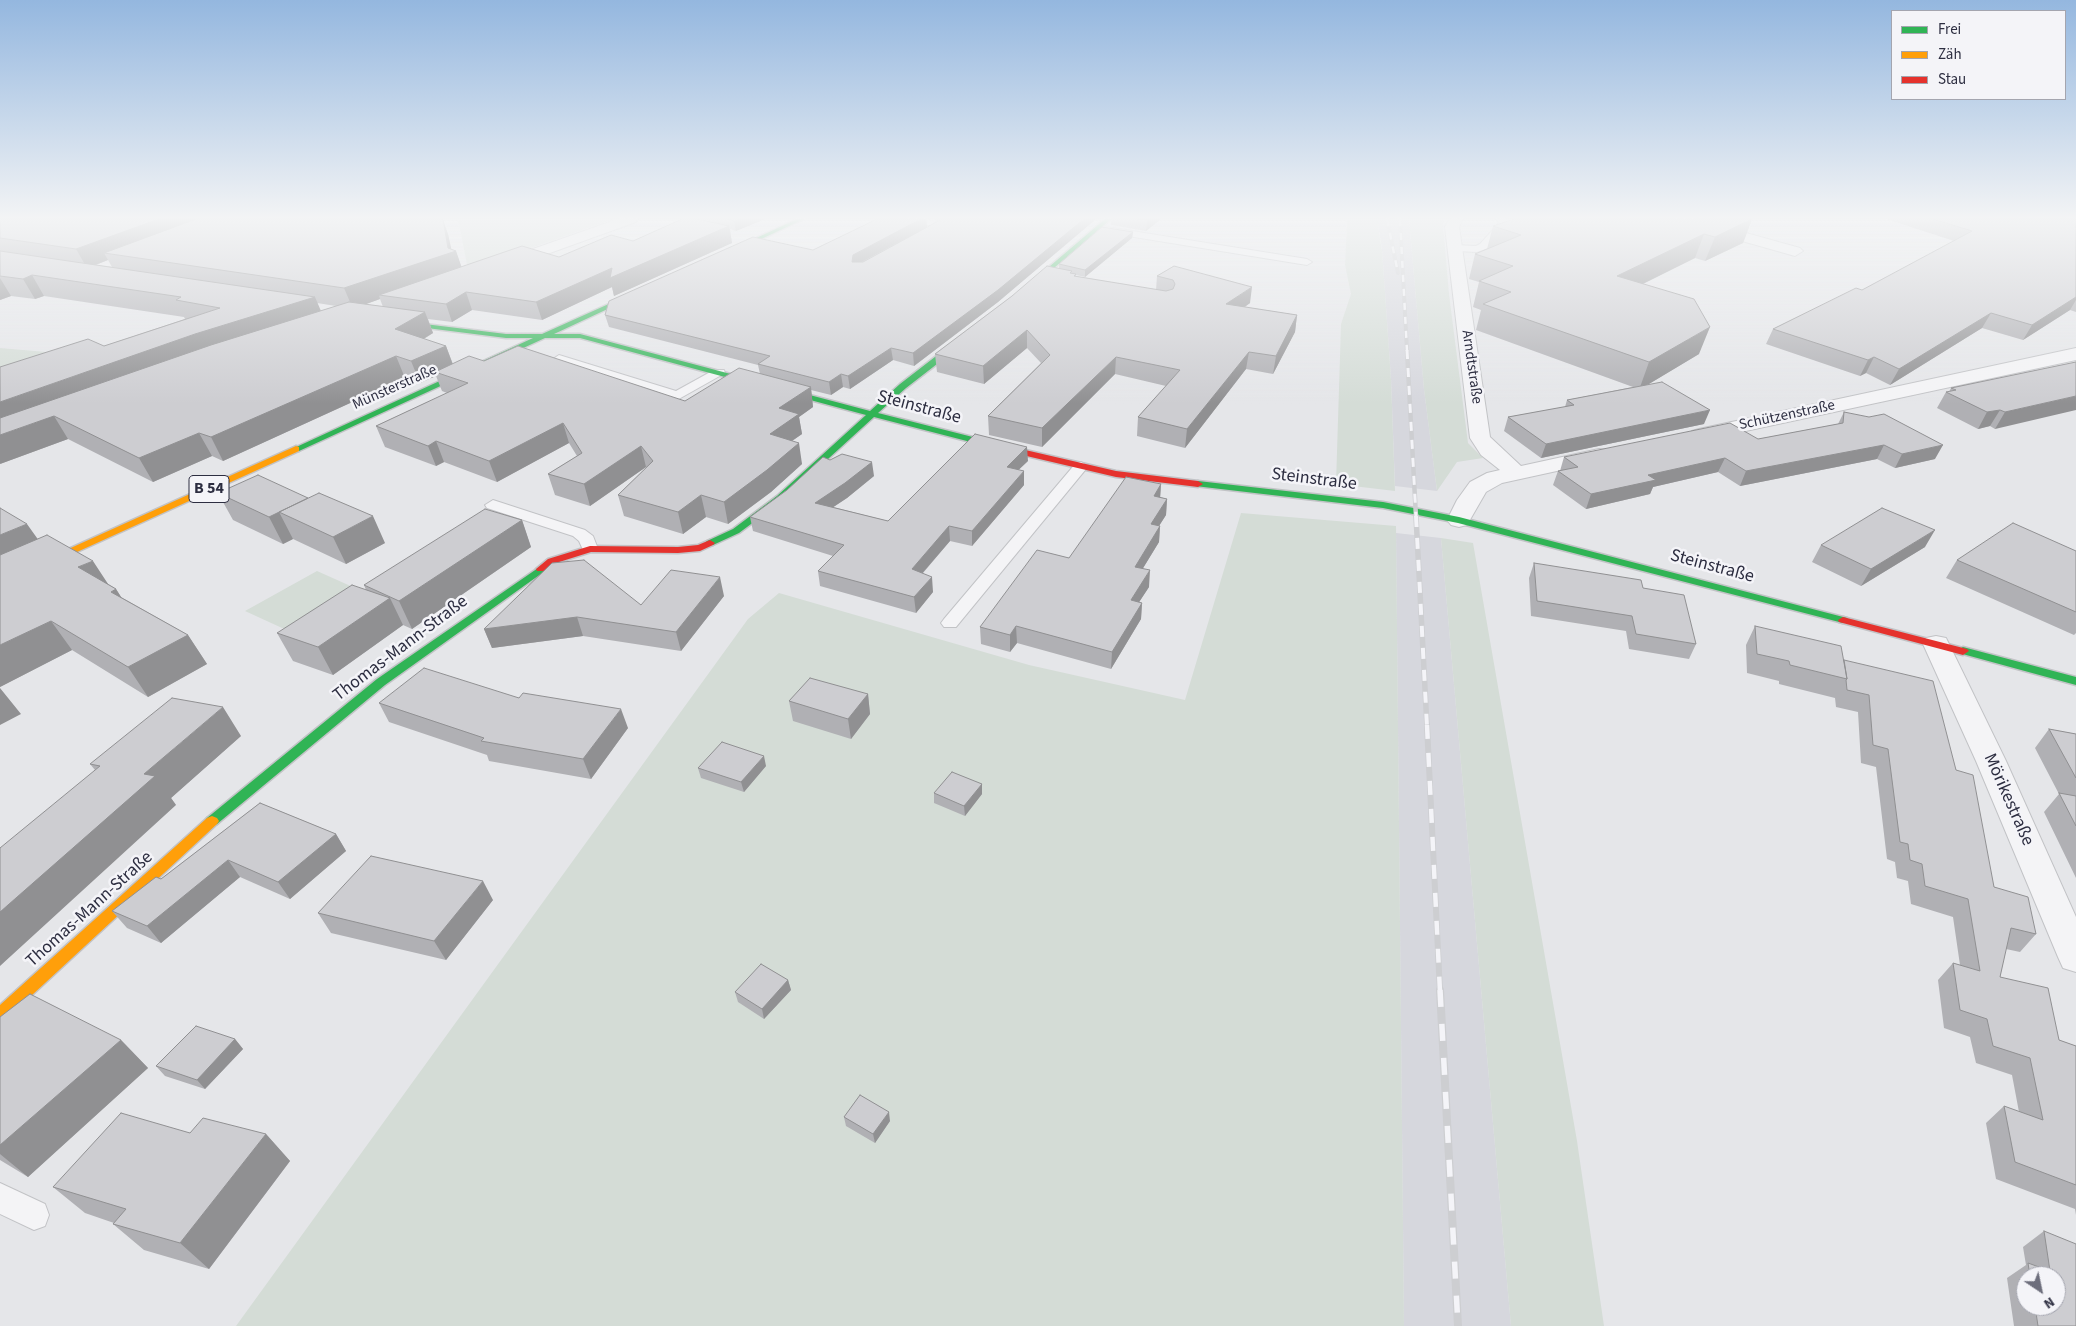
<!DOCTYPE html>
<meta charset="utf-8">
<style>
body{margin:0}
#map{position:relative;width:2076px;height:1326px;overflow:hidden;background:#e5e6e9;font-family:"Source Sans 3",sans-serif}
canvas{display:block}
.legend{position:absolute;left:1891px;top:10px;width:175px;height:90px;box-sizing:border-box;background:#f4f4f8;border:1px solid #a4a5af;margin:0;padding:6px 9px;list-style:none;font-size:15px;color:#2d2e41}
.legend li{display:flex;align-items:center;gap:10px;height:25px}
.legend b{width:25px;border:1px solid #a4a5af}
.north{position:absolute;left:2016px;top:1266px;width:50px;height:50px;box-sizing:border-box;background:#f4f4f8;border:1px solid #a4a5af;border-radius:50%;rotate:146deg;font-size:14px;font-weight:700;line-height:20px;text-align:center;color:#2d2e41}
.north::after{content:'';display:block;margin:auto;width:18px;height:22px;background:#6d6e7c;clip-path:polygon(50% 0,100% 100%,50% 72%,0 100%)}
</style>
<div id="map">
<canvas width="2076" height="1326"></canvas>
<ul class="legend">
<li><b style="height:6px;background:#30b455"></b>Frei</li>
<li><b style="height:6px;background:#ff9f0a"></b>Zäh</li>
<li><b style="height:6px;background:#e5322d"></b>Stau</li>
</ul>
<div class="north">N</div>
</div>
<script>
const context = document.querySelector('canvas').getContext('2d');
context.lineJoin = 'round';
function paint(path, color) {
  context.fillStyle = color;
  context.fill(path, 'evenodd');
}
function shape(rows) {
  const path = new Path2D();
  for (const r of rows) {
    path.moveTo(r[0], r[1]);
    for (let i = 2; i < r.length; i += 2) path.lineTo(r[i], r[i + 1]);
  }
  return path;
}
function trace(path, color, width, dash) {
  context.strokeStyle = color;
  context.lineWidth = width;
  context.lineCap = dash ? 'butt' : 'round';
  context.setLineDash(dash || []);
  context.stroke(path);
}
function write(font, color, halo, rows, align = 'center') {
  context.font = font + ' "Source Sans 3",sans-serif';
  context.lineWidth = 5;
  context.setLineDash([]);
  context.textBaseline = 'middle';
  context.strokeStyle = halo;
  context.fillStyle = color;
  for (const [text, x, y, turn = 0] of rows) {
    context.save();
    context.translate(x, y);
    context.rotate((+turn || 0) * Math.PI / 180);
    context.textAlign = isNaN(turn) ? turn : align;
    if (halo) context.strokeText(text, 0, 0);
    context.fillText(text, 0, 0);
    context.restore();
  }
}
paint(shape([
 [1377,219,1409,219,1424,389,1437,491,1395,486,1391,379,1382,250],
 [1396,533,1441,538,1511,1326,1404,1326]
]), '#d6d7dd');
paint(shape([
 [458,219,614,219,468,270],
 [1347,219,1377,219,1382,250,1391,379,1395,491,1336,484,1341,324,1351,294,1345,265],
 [1409,219,1445,219,1443,224,1449,294,1468,443,1483,458,1457,462,1437,491,1424,389],
 [0,348,58,353,0,374],
 [1241,513,1396,526,1404,1326,236,1326,748,619,779,593,1029,665,1185,700],
 [1441,538,1473,543,1577,1141,1604,1326,1511,1326],
 [317,571,364,592,293,633,245,611]
]), '#d4dcd6');
const lane = shape([
 [905,219,925,219,947,225,928,235,923,232,932,226,905,219],
 [1496,219,1506,219,1509,223,1488,248,1477,252,1455,251,1450,248,1455,245,1476,246,1480,244,1499,223,1496,219],
 [1107,227,1307,259,1312,262,1307,265,1103,232,1102,230,1107,227],
 [559,355,676,391,714,370,724,370,725,373,677,400,555,362,553,359,559,355],
 [1081,462,1088,466,1086,469,956,627,944,627,941,623,944,619,1076,463,1081,462],
 [493,500,585,530,593,536,598,549,596,552,584,552,579,541,573,536,487,508,485,505,493,500],
 [0,1183,45,1204,49,1215,45,1226,34,1230,0,1214,0,1183]
]);
const street = shape([
 [618,219,638,219,636,222,511,267,499,267,497,264,499,261,618,219],
 [1449,219,1463,219,1459,227,1490,437,1521,466,1599,449,1607,450,1610,455,1607,460,1502,483,1486,492,1467,525,1459,527,1451,525,1447,520,1457,500,1470,482,1487,473,1500,470,1481,455,1470,438,1445,227,1449,219],
 [1673,219,1696,219,1800,248,1803,251,1795,256,1675,222,1673,219],
 [2076,348,2076,360,1699,441,1692,439,1689,435,1692,431,1699,429,2076,348],
 [1936,636,1946,638,1949,644,2006,761,2076,917,2076,972,2063,968,2058,957,1976,761,1923,644,1926,638,1936,636]
]);
const fast = shape([
 [797,219,804,219,727,255,722,254,797,219],
 [1105,219,1111,219,1026,292,1022,292,1022,290,1105,219],
 [642,289,645,291,644,292,554,334,580,334,870,411,900,384,962,336,968,336,968,340,906,388,878,413,1024,450,1025,452,1021,455,874,417,783,500,739,533,713,545,707,545,705,543,707,541,733,529,777,496,866,415,580,338,545,338,299,451,293,451,292,449,533,338,506,338,395,324,392,324,392,320,506,334,542,334,642,289],
 [1198,481,1383,502,1459,517,1847,618,1848,620,1843,623,1458,523,1383,508,1195,486,1193,484,1198,481],
 [541,566,545,567,546,569,545,571,385,685,217,824,212,826,207,824,205,821,207,818,377,679,541,566],
 [1963,647,2076,677,2076,685,1959,653,1957,651,1959,649,1963,647]
]);
const slow = shape([
 [296,446,299,447,299,451,0,587,0,580,296,446],
 [212,816,217,818,219,821,217,824,5,1020,0,1022,0,1005,207,818,212,816]
]);
const jam = shape([
 [1021,449,1116,471,1198,481,1203,484,1198,487,1116,477,1018,454,1017,452,1021,449],
 [710,540,715,543,713,545,700,551,678,553,591,552,556,563,545,571,537,571,536,569,548,559,590,546,678,547,698,545,710,540],
 [1843,617,1967,649,1969,651,1963,655,1839,622,1838,620,1843,617]
]);
trace(lane, '#c2c3c6', 2);
trace(street, '#c2c3c6', 2);
trace(fast, '#c2c3c6', 3);
trace(slow, '#c2c3c6', 3);
trace(jam, '#c2c3c6', 3);
paint(lane, '#f4f4f6');
paint(street, '#f4f4f6');
paint(fast, '#30b455');
paint(slow, '#ff9f0a');
paint(jam, '#e5322d');
const railFar4 = shape([
 [1387,219,1398,273],
 [1400,219,1407,351]
]);
const railFar3 = shape([
 [1407,350,1416,517]
]);
const railFar2 = shape([
 [1416,516,1427,727]
]);
const railFar1 = shape([
 [1427,725,1440,992]
]);
const rail = shape([
 [1440,990,1458,1326]
]);
trace(railFar4, '#cdced1', 4);
trace(railFar3, '#cdced1', 4.5);
trace(railFar2, '#cdced1', 5.5);
trace(railFar1, '#cdced1', 6);
trace(rail, '#cdced1', 8);
trace(railFar4, '#f4f4f8', 2.5, [7]);
trace(railFar3, '#f4f4f8', 3, [9]);
trace(railFar2, '#f4f4f8', 4, [11]);
trace(railFar1, '#f4f4f8', 4.5, [14]);
trace(rail, '#f4f4f8', 5.5, [17]);
paint(shape([
 [0,219,448,234,451,249,456,251,461,267,559,257,633,241,682,219,765,219,736,231,730,229,732,243,614,296,612,287,542,320,472,310,452,322,428,319,433,333,424,339,446,346,453,364,484,361,685,401,760,374,758,365,609,327,605,315,813,250,877,219,926,219,927,227,862,262,938,221,931,219,1096,219,998,302,914,366,893,360,850,389,843,387,831,395,811,390,813,407,799,417,802,434,792,441,802,464,771,492,728,524,706,517,683,534,624,516,618,495,646,468,646,467,590,506,555,495,548,474,577,456,569,443,497,482,444,462,436,466,385,447,376,426,447,393,442,391,436,376,420,383,405,378,223,461,212,456,153,482,68,439,0,464,104,346,185,319,184,317,44,296,35,299,11,296,0,300],
 [108,260,112,267,96,265],
 [380,299,383,307,365,304],
 [317,303,336,306,320,311],
 [1111,219,1161,219,1146,231,1111,225],
 [1752,219,1743,243,1705,261,1695,258,1643,284,1699,354,1647,385,1704,424,1541,458,1504,431,1508,417,1565,407,1567,400,1633,387,1476,330,1481,310,1473,307,1479,282,1469,279,1475,254,1487,249,1493,226],
 [1886,219,2076,219,2076,312,2070,310,2023,340,1982,328,1890,385,1866,373,1860,376,1766,344,1773,329,1862,290,1954,241],
 [1133,232,1132,238,1085,277,1076,275,1076,276,1156,290,1157,276,1174,266,1250,303,1245,307,1297,315,1295,332,1273,374,1246,369,1185,448,1137,436,1138,417,1166,386,1115,374,1042,447,989,435,988,416,1041,363,1027,348,984,384,937,372,935,354,1012,296,1059,268,1059,264],
 [2076,362,1995,429,1990,426,1978,429,1937,408,1946,392,1949,392,1951,388],
 [1844,412,1935,459,1895,468,1877,459,1740,486,1718,472,1653,487,1650,494,1586,509,1553,485,1558,471,1560,471,1564,457,1758,439,1838,424],
 [1028,461,1019,469,1024,485,972,546,950,541,923,573,933,592,916,613,820,586,818,571,833,556,753,531,750,517,787,490,874,476,847,498,833,507,888,521],
 [1161,484,1160,497,1167,499,1166,515,1159,526,1160,526,1159,542,1143,568,1149,587,1139,602,1142,603,1141,619,1111,669,1017,643,1010,652,981,644,980,627,1069,558],
 [218,493,385,543,346,564,293,539,283,544,233,520],
 [522,520,531,547,412,629,403,625,333,675,293,661,277,633,366,590,364,585],
 [38,539,116,589,121,597,188,635,207,664,148,697,72,650,0,687],
 [1821,545,1925,547,1861,586,1812,562],
 [2076,551,2076,633,2074,635,1946,578,1957,560],
 [1534,563,1643,588,1696,644,1689,659,1629,649,1626,631,1531,616,1529,578],
 [724,596,681,651,583,636,492,648,484,629,641,605],
 [1755,626,1844,660,1956,770,1994,887,2036,934,2020,952,2006,949,2000,977,2059,1040,2076,1046,2076,1215,2075,1209,1996,1179,1986,1123,2004,1106,2019,1112,2012,1075,1976,1063,1970,1037,1944,1028,1938,980,1953,963,1960,965,1953,917,1911,904,1908,881,1897,878,1895,862,1887,859,1876,767,1861,763,1858,712,1836,707,1835,698,1779,684,1779,681,1747,673,1746,645],
 [868,694,870,714,851,739,793,721,789,701],
 [519,698,628,728,591,779,489,761,487,755,389,722,379,703],
 [2049,729,2076,734,2076,878,2044,812,2059,794,2035,748],
 [241,736,171,798,176,805,95,770,90,764],
 [766,766,744,792,701,778,698,768],
 [982,784,982,794,965,816,934,803,934,793],
 [260,803,336,834,346,851,290,899,240,877,161,943,127,928,112,911,161,879],
 [493,900,446,960,331,933,318,913],
 [788,980,791,990,764,1019,738,1002,735,992],
 [0,1017,121,1040,148,1068,28,1177,0,1160],
 [235,1039,243,1049,205,1089,165,1076,156,1066],
 [844,1117,890,1121,875,1143,846,1126],
 [266,1134,290,1161,209,1269,144,1250,113,1224,114,1223,85,1213,53,1187],
 [2044,1231,2076,1326,2014,1326,2007,1278,2026,1265,2023,1247],
 [2026,1276,2056,1276,2056,1306,2026,1306]
]), '#b0b0b4');
paint(shape([
 [159,219,217,219,104,253,108,260,87,268,76,249],
 [443,219,448,234,452,252,456,251,463,271,379,295,380,299,353,309,344,288,448,248],
 [739,219,765,219,736,231,734,221],
 [921,219,926,219,927,227,854,266,852,262,853,255],
 [1084,219,1096,219,998,302,914,366,913,353],
 [1149,219,1161,219,1146,231,1147,220],
 [1752,219,1743,243,1705,261,1715,237],
 [729,226,732,243,614,296,612,287,542,320,536,302,612,268],
 [1133,232,1132,238,1085,277,1085,270],
 [1704,234,1695,258,1608,301,1617,276],
 [32,275,44,296,35,299,23,279],
 [0,278,11,296,0,300],
 [1252,287,1250,303,1224,321,1226,304],
 [466,292,472,310,452,322,446,304],
 [315,297,324,318,0,431,0,402,195,334],
 [2076,297,2076,300,2070,310,2023,340,2032,325],
 [425,312,433,333,403,351,395,329],
 [1991,313,1982,328,1890,385,1899,369],
 [1297,315,1295,332,1273,374,1276,356],
 [1710,327,1699,354,1639,390,1649,362],
 [1027,330,1027,348,984,384,983,366],
 [446,346,454,368,435,372,436,376,420,383,411,361],
 [891,348,893,360,850,389,848,376],
 [1249,352,1246,369,1185,448,1187,429],
 [396,356,405,378,223,461,211,437],
 [1116,357,1115,374,1042,447,1042,428],
 [1874,357,1866,373,1860,376,1868,360],
 [841,374,843,387,831,395,829,382],
 [811,387,813,407,799,417,802,434,773,454,770,434,779,408],
 [2076,396,2076,410,1995,429,2005,412],
 [1710,410,1704,424,1541,458,1546,444],
 [2000,410,1990,426,1978,429,1987,412],
 [54,416,68,439,0,464,0,435],
 [563,423,569,443,497,482,489,461],
 [199,433,212,456,153,482,139,458],
 [436,441,444,462,436,466,428,446],
 [799,443,802,464,771,492,728,524,724,502],
 [1884,445,1877,459,1740,486,1746,471],
 [1943,445,1935,459,1895,468,1902,454],
 [641,446,646,467,590,506,584,484],
 [1027,447,1028,461,1007,481,1007,467],
 [1725,458,1718,472,1653,487,1650,494,1586,509,1591,494,1648,475],
 [872,462,874,476,847,498,817,518,815,503],
 [1024,471,1024,485,972,546,972,531],
 [1161,484,1160,500,1154,496],
 [701,495,706,517,683,534,678,512],
 [308,498,279,512,293,539,283,544,269,517],
 [1167,499,1166,515,1150,540,1151,524],
 [373,516,385,543,346,564,333,537],
 [522,520,531,547,412,629,399,601],
 [27,524,47,552,0,573,0,535],
 [949,526,950,541,913,584,912,569],
 [1160,526,1159,542,1134,583,1135,567],
 [1935,530,1925,547,1861,586,1871,569],
 [93,561,112,590,78,567],
 [1150,570,1149,587,1130,616,1131,600],
 [720,577,724,596,681,651,676,632],
 [932,577,933,592,916,613,914,597],
 [116,589,135,619,111,592],
 [390,598,403,625,333,675,318,647],
 [1142,603,1141,619,1111,669,1112,652],
 [577,617,583,636,492,648,484,629],
 [51,621,72,650,0,687,0,645],
 [1016,626,1017,643,1010,652,1010,635],
 [188,635,207,664,148,697,128,667],
 [0,688,21,714,0,725],
 [868,694,870,714,851,739,848,719],
 [223,707,241,736,171,798,176,805,0,966,0,912,144,774],
 [621,709,628,728,591,779,583,759],
 [764,756,766,766,744,792,741,782],
 [982,784,982,794,965,816,964,806],
 [336,834,346,851,290,899,278,882],
 [228,860,240,877,161,943,147,926],
 [483,881,493,900,446,960,434,941],
 [788,980,791,990,764,1019,762,1009],
 [235,1039,243,1049,205,1089,197,1080],
 [121,1040,148,1068,28,1177,0,1154,0,1145],
 [889,1112,890,1121,875,1143,873,1134],
 [266,1134,290,1161,209,1269,180,1243]
]), '#909092');
const building = shape([
 [0,219,159,219,76,249,0,238,0,219],
 [196,219,443,219,448,248,456,251,344,288,104,253,196,219],
 [682,219,697,219,729,226,610,278,612,268,536,302,466,292,446,304,379,295,522,246,559,257,611,235,633,241,682,219],
 [728,219,739,219,734,221,728,219],
 [877,219,921,219,853,255,852,262,863,262,942,219,1084,219,998,290,913,353,891,348,848,376,841,374,829,382,758,364,770,356,605,315,609,301,753,237,813,250,877,219],
 [1137,219,1149,219,1147,220,1137,219],
 [1514,219,1752,219,1715,237,1704,234,1617,276,1694,299,1710,327,1649,362,1483,304,1511,292,1479,281,1513,266,1475,254,1521,235,1493,226,1514,219],
 [1933,219,2076,219,2076,297,2032,325,1991,313,1899,369,1874,357,1868,360,1773,329,1856,288,1862,290,1972,231,1933,219],
 [1102,227,1133,232,1085,270,1059,264,1102,227],
 [0,251,315,297,195,334,0,402,0,367,88,339,104,346,220,308,176,300,181,297,32,275,23,279,0,276,0,251],
 [1047,266,1072,271,1070,273,1076,274,1074,276,1166,291,1173,289,1175,284,1173,280,1157,276,1174,266,1252,287,1226,304,1297,315,1276,356,1249,352,1187,429,1138,417,1180,370,1116,357,1042,428,988,416,1050,355,1027,330,983,366,935,354,1012,296,1047,266],
 [349,302,425,312,395,329,446,346,411,361,396,356,211,437,199,433,139,458,54,416,0,435,0,418,211,345,349,302],
 [518,346,685,401,739,368,811,387,779,408,799,414,770,434,799,443,767,470,724,502,701,495,678,512,618,495,653,461,641,446,584,484,548,474,582,453,563,423,489,461,436,441,428,446,376,426,468,383,435,372,469,356,484,361,518,346],
 [2076,362,2076,396,2005,412,2000,410,1987,412,1946,392,1956,390,1951,388,2076,362],
 [1662,382,1710,410,1546,444,1508,417,1574,405,1567,400,1662,382],
 [1844,412,1869,417,1884,414,1943,445,1902,454,1884,445,1746,471,1725,458,1648,475,1656,480,1591,494,1558,471,1578,467,1564,457,1730,423,1758,439,1843,423,1844,412],
 [975,434,1027,447,1007,467,1024,471,972,531,949,526,912,569,932,577,914,597,818,571,844,545,750,517,787,490,823,457,830,460,842,454,872,462,845,483,815,503,888,521,975,434],
 [258,475,308,498,269,517,218,493,258,475],
 [1126,477,1161,484,1154,496,1167,499,1151,524,1160,526,1135,567,1150,570,1131,600,1142,603,1112,652,1016,626,1010,635,980,627,1037,550,1069,558,1126,477],
 [319,493,373,516,333,537,279,512,319,493],
 [0,508,27,524,0,535,0,508],
 [1882,508,1935,530,1871,569,1821,545,1882,508],
 [485,509,522,520,399,601,364,585,485,509],
 [2013,523,2076,551,2076,612,1957,560,2013,523],
 [47,535,93,561,78,567,116,589,111,592,188,635,128,667,51,621,0,645,0,555,47,535],
 [584,560,641,605,671,570,720,577,676,632,577,617,484,629,552,563,584,560],
 [1534,563,1641,580,1643,588,1684,595,1696,644,1636,634,1632,616,1537,601,1534,563],
 [352,585,390,598,318,647,277,633,352,585],
 [1755,626,1841,646,1847,679,1790,665,1789,661,1757,654,1755,626],
 [1844,660,1933,681,1956,770,1973,775,1994,887,2028,897,2036,934,2011,928,2000,977,2048,988,2059,1040,2076,1046,2076,1185,2015,1162,2004,1106,2043,1120,2030,1058,1993,1046,1987,1019,1960,1010,1953,963,1980,971,1968,899,1925,886,1922,864,1910,860,1908,844,1900,842,1888,749,1873,745,1869,695,1847,690,1846,680,1847,679,1844,660],
 [424,668,519,698,523,693,621,709,583,759,481,741,484,738,379,703,424,668],
 [810,678,868,694,848,719,789,701,810,678],
 [172,698,223,707,144,774,155,776,0,912,0,848,100,766,90,764,172,698],
 [2049,729,2076,734,2076,778,2049,729],
 [722,742,764,756,741,782,698,768,722,742],
 [952,772,982,784,964,806,934,793,952,772],
 [2059,793,2076,796,2076,826,2059,793],
 [260,803,336,834,278,882,228,860,147,926,112,911,156,877,161,879,260,803],
 [371,856,483,881,434,941,318,913,371,856],
 [761,964,788,980,762,1009,735,992,761,964],
 [30,994,121,1040,0,1145,0,1017,30,994],
 [196,1026,235,1039,197,1080,156,1066,196,1026],
 [860,1095,889,1112,873,1134,844,1117,860,1095],
 [121,1113,190,1133,203,1118,266,1134,180,1243,113,1224,126,1209,53,1187,121,1113],
 [2044,1231,2076,1244,2076,1326,2038,1326,2035,1306,2056,1306,2056,1276,2030,1276,2028,1263,2050,1271,2044,1231]
]);
paint(building, '#cdcdd1');
trace(building, '#909092', 1);
const sky = context.createLinearGradient(0, 0, 0, 404);
sky.addColorStop(0, '#94b7df');
sky.addColorStop(0.54, '#f3f4f5');
sky.addColorStop(1, '#f3f4f500');
context.fillStyle = sky;
context.fillRect(0, 0, 2076, 404);
write('15px', '#2d2e41', '#f4f4f8', [
 ["Arndtstraße",1471,367,82],
 ["Münsterstraße",395,388,-24],
 ["Schützenstraße",1787,416,-12]
]);
for (const [x, y, w] of [
 [209,489,40]
]) {
  const box = new Path2D();
  box.roundRect(x - w / 2, y - 13.5, w, 27, 4);
  context.fillStyle = '#f4f4f8';
  context.fill(box);
  trace(box, '#2d2e41', 1);
}
write('bold 16px', '#2d2e41', null, [
 ["B 54",209,489]
]);
write('18px', '#2d2e41', '#f4f4f8', [
 ["Steinstraße",919,408,15],
 ["Steinstraße",1314,480,7],
 ["Steinstraße",1712,567,15],
 ["Thomas-Mann-Straße",401,649,-37],
 ["Mörikestraße",2008,800,66],
 ["Thomas-Mann-Straße",90,910,-42]
]);
</script>
